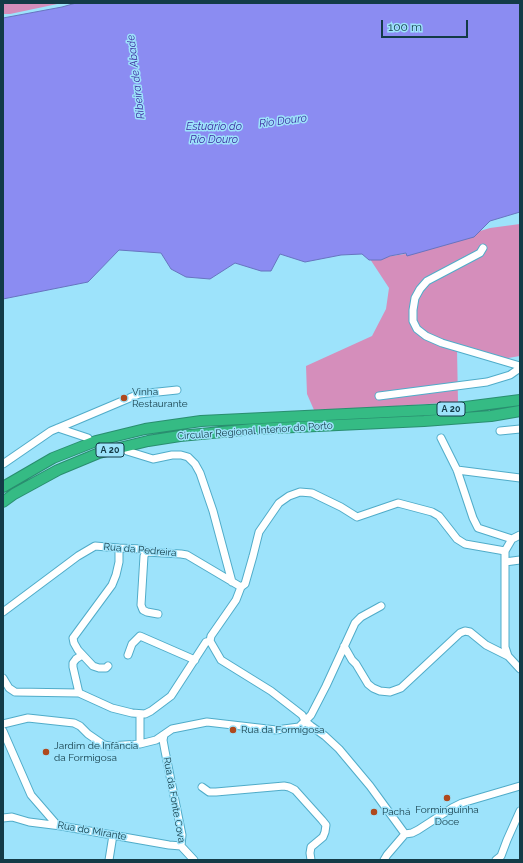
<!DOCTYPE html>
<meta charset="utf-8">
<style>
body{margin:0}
#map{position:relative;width:523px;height:863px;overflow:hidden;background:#9de3fb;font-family:Raleway,sans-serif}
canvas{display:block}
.frame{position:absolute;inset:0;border:4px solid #133b47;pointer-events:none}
.scale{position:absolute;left:381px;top:20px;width:87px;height:18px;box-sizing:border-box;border:2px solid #133b47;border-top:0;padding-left:5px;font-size:12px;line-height:14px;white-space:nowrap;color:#133b47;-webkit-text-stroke:3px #9de3fb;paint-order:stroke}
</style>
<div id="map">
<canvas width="523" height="863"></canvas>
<div class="frame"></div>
<div class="scale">100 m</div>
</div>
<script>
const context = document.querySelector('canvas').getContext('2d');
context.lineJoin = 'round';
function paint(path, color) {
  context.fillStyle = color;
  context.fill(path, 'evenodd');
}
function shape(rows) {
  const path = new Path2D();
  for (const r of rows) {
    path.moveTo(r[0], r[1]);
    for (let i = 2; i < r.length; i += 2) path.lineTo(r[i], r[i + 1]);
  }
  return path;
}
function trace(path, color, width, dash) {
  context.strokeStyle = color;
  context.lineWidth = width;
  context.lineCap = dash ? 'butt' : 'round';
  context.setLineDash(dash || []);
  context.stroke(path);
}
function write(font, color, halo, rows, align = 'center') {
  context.font = font + ' Raleway,sans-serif';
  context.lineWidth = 3;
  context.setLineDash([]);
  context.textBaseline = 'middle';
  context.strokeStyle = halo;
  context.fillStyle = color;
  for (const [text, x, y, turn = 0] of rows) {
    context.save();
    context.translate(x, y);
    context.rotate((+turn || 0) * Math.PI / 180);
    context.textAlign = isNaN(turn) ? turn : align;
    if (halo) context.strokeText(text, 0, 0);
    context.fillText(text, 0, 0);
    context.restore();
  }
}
paint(shape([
 [3,3,62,3,10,14,3,14],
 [520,224,520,356,502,359,457,349,458,402,382,407,314,410,307,394,306,366,372,336,386,309,389,288,370,259,405,254,490,228]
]), '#d58ebb');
const water = shape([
 [76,3,520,3,520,212,490,221,474,237,407,256,406,253,390,256,381,260,369,260,362,254,341,255,305,262,280,254,271,271,261,271,235,263,210,279,186,277,171,269,161,253,119,250,88,282,3,299,3,18,62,7,76,3]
]);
paint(water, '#8b8cf2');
trace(water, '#6774bf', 1);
const minor = shape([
 [483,248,480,253,427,281,420,289,415,298,413,310,413,321,417,329,426,336,442,343,520,366],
 [379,396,487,382,510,375,520,368],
 [58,428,88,438],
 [500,431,520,429],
 [441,438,457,470,473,518,478,528,512,539],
 [127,451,153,459,172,455,181,455,188,457,195,464,200,473,213,511,232,582],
 [3,464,51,431,75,421,139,394,177,390],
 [457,470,520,478],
 [520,535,512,539,505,551,505,647,508,656,520,669],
 [146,552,144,556,141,605,143,610,147,612,158,614],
 [505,562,520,560],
 [3,612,78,556,95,546,119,548,141,549,146,552,181,554,187,555,241,587],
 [210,641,211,636,236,600,241,587,245,584,253,556,259,532,279,503,289,496,300,492,312,493,341,507,357,517,398,503,432,512,439,516,457,539,465,544,505,551],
 [210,641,221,660,271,691,302,715,306,722,311,726,325,736,339,749,370,786,405,834],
 [344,646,352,660,356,664,368,684,373,688,380,691,390,692,401,688,460,633,465,631,470,632,486,645,508,656],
 [128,655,132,644,140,636,195,660],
 [108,666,106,668,99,668,93,666,78,650,74,643,73,638,112,585,116,575,119,562,119,548],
 [3,678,9,688,15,692,79,693,112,708,132,713,145,714,151,711,171,696,206,642,210,641],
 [79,693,73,667,73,663,76,659,82,655],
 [140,714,140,744],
 [3,724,28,718,74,723,80,726,88,734,104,745,109,746,140,744,156,740,172,729,207,722,276,730,299,727,311,715,326,686,355,623,361,617,381,606],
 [3,731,31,795,57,825],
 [164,735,163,740,165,751,182,835,181,846,194,860],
 [202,787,209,792,216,792,284,786,289,787,295,790,322,820,326,825,325,832,323,837,311,847,310,853,311,860],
 [3,818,12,817,29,822,61,826,169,845,181,846],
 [109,860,113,835],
 [384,860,387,855,405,834,412,833,418,830,452,808,462,803,520,786],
 [496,860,501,856,507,840,520,811]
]);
const highway = shape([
 [3,487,53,458,96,441,145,429,201,421,450,409,520,400],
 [3,502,14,494,58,470,99,453,148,441,180,436,253,429,424,421,491,416,520,411]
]);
trace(minor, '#50acc9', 9);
trace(highway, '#298e6f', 12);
trace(minor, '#fff', 7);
trace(highway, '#35bb84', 10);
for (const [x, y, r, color] of [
 [124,398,4,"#af491e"],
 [233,730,4,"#af491e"],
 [46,752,4,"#af491e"],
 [447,798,4,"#af491e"],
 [374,812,4,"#af491e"]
]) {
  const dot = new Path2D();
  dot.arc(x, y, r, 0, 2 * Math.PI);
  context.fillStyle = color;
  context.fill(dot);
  trace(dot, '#9de3fb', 1.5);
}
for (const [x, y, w] of [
 [451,409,28],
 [110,450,28]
]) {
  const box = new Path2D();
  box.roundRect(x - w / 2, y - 7, w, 14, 3);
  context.fillStyle = '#9de3fb';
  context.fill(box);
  trace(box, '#133b47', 1);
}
write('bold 9px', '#133b47', null, [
 ["A 20",451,409],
 ["A 20",110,450]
]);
write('10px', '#133b47', '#9de3fb', [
 ["Vinha",132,392],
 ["Restaurante",132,404],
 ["Rua da Formigosa",241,730],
 ["Jardim de Infância",54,746],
 ["da Formigosa",54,758],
 ["Forminguinha",447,810,"center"],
 ["Doce",447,822,"center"],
 ["Pachá",382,812]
], 'left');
write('10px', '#133b47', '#9de3fb', [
 ["Circular Regional Interior do Porto",255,431,-4],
 ["Rua da Pedreira",140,550,5],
 ["Rua da Fonte Cova",174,800,80],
 ["Rua do Mirante",92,831,10]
]);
write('italic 11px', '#3c299e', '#9de3fb', [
 ["Ribeira de Abade",136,77,-97],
 ["Rio Douro",283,121,-7],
 ["Estuário do",214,127],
 ["Rio Douro",214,140]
]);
</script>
